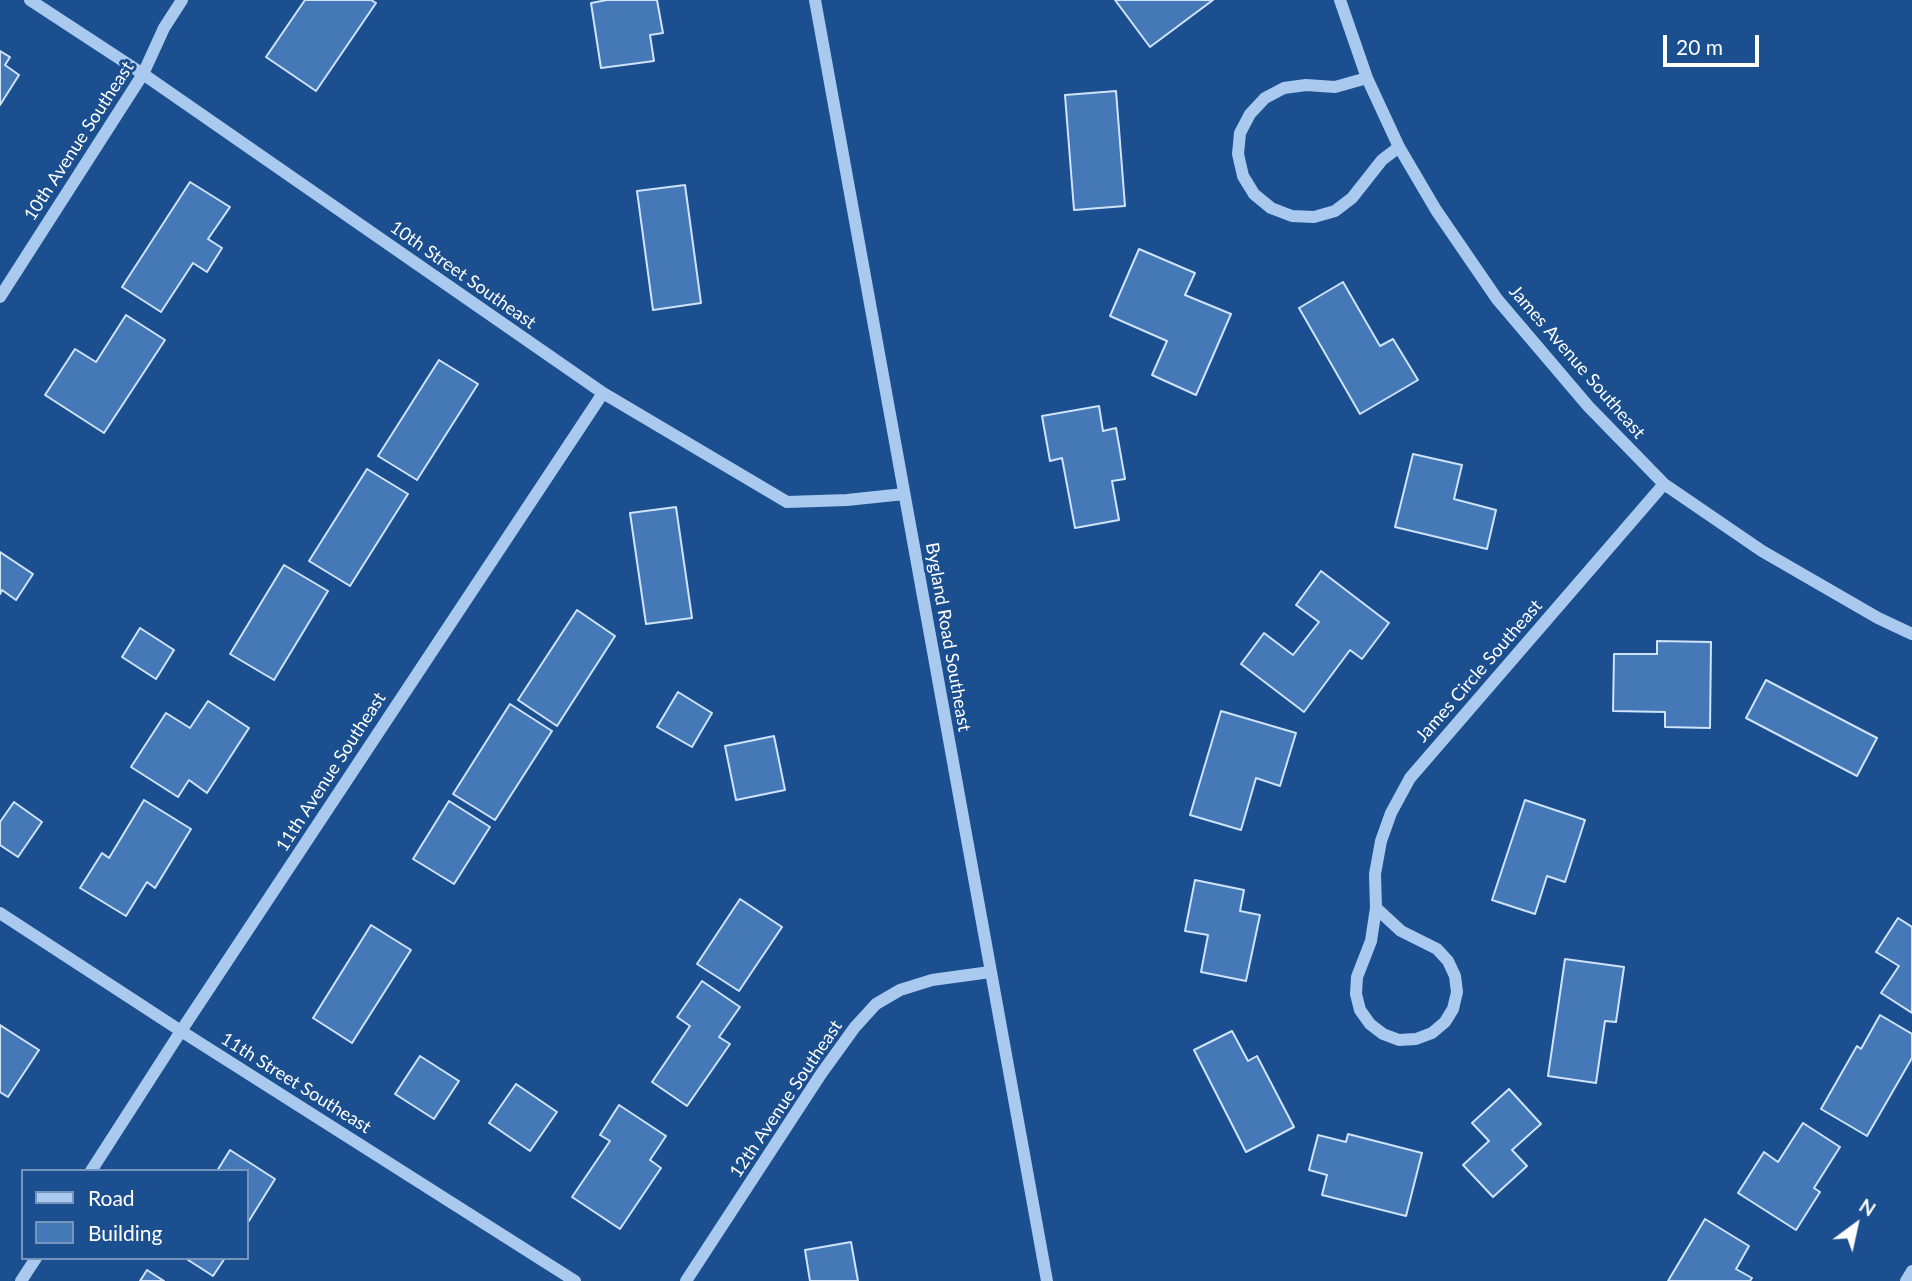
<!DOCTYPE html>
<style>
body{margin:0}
#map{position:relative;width:1912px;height:1281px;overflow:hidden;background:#1b4f8f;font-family:Lato,sans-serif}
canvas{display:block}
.legend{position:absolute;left:21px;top:1169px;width:228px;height:91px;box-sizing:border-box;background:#1b4f8f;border:2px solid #7695bc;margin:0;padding:9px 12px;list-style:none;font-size:21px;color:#fff}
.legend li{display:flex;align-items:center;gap:14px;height:35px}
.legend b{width:35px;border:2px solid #7695bc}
.north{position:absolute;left:1821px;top:1190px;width:70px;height:70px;-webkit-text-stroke:5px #1b4f8f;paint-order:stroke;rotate:33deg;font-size:19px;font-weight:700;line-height:28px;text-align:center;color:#fff}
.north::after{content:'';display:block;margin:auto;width:24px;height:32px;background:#fff;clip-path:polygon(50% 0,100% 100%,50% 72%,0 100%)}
.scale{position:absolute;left:1663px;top:35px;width:96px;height:32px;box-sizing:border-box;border:4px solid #fff;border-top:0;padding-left:9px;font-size:21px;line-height:24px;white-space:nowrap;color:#fff;-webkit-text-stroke:5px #1b4f8f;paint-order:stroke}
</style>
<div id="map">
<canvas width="1912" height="1281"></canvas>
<ul class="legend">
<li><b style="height:9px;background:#a9c9ee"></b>Road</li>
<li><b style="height:19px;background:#4478b7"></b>Building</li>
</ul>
<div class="north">N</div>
<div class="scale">20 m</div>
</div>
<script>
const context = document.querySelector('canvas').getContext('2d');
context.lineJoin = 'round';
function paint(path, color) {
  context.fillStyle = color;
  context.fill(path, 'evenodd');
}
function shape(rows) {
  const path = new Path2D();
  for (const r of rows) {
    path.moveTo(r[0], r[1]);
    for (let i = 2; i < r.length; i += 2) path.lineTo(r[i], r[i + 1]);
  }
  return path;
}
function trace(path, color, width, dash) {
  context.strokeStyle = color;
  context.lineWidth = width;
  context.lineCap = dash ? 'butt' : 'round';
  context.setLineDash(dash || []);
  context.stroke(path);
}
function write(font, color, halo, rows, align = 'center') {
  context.font = font + ' Lato,sans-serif';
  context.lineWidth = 6;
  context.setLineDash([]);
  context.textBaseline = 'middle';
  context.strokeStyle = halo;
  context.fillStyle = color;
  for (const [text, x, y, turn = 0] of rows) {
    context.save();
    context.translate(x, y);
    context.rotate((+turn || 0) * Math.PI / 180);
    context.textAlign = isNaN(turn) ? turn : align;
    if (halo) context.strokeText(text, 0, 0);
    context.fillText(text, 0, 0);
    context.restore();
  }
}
const building = shape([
 [305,0,371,0,376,3,316,91,266,57,305,0],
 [607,0,657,0,663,33,650,35,654,61,601,68,591,3,607,0],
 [1115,0,1213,0,1150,47,1115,0],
 [0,51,10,57,5,65,19,75,0,105,0,51],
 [1116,91,1125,206,1074,210,1065,95,1116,91],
 [190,182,230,207,208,239,222,248,207,272,193,263,161,312,122,287,190,182],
 [685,185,701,303,653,310,637,191,685,185],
 [1139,249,1195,273,1185,295,1231,314,1196,395,1152,375,1167,341,1110,316,1139,249],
 [1343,282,1380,346,1393,339,1418,380,1360,414,1299,308,1343,282],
 [126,315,165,340,104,433,45,395,75,349,96,362,126,315],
 [439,360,478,384,417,480,378,456,439,360],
 [1099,406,1103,431,1116,428,1125,479,1112,481,1119,520,1075,528,1062,458,1050,461,1042,416,1099,406],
 [1413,454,1462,465,1454,499,1496,510,1487,549,1395,527,1413,454],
 [367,469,408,494,350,586,309,561,367,469],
 [676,507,692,618,646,624,630,513,676,507],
 [0,552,33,574,16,600,2,590,0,594,0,552],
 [284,565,328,591,274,680,230,654,284,565],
 [1321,571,1389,623,1362,659,1350,650,1304,712,1241,664,1264,633,1293,655,1319,622,1296,605,1321,571],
 [577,610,615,636,557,726,518,700,577,610],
 [140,628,174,650,156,679,122,657,140,628],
 [1657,641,1711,642,1710,728,1665,727,1665,712,1613,711,1614,654,1657,654,1657,641],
 [1766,680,1877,738,1857,776,1746,718,1766,680],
 [678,692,712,713,692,747,657,727,678,692],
 [208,701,249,728,207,793,189,780,178,797,131,767,166,713,190,728,208,701],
 [510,704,552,731,495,820,453,794,510,704],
 [1221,711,1296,733,1280,786,1256,778,1241,830,1190,815,1221,711],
 [774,736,785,790,736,800,725,746,774,736],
 [144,800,191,829,155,888,147,882,126,916,80,888,102,853,109,858,144,800],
 [1525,800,1585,820,1565,882,1547,876,1535,914,1492,900,1525,800],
 [449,801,490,827,454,884,413,859,449,801],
 [14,802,42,822,18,857,0,845,0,822,14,802],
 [1195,880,1244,890,1240,911,1260,915,1246,981,1201,972,1208,935,1185,931,1195,880],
 [740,899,782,927,739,991,697,964,740,899],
 [1898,918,1912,927,1912,1013,1881,993,1899,966,1876,952,1898,918],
 [371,925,411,950,352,1043,313,1018,371,925],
 [1565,959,1624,967,1616,1022,1605,1021,1596,1083,1548,1076,1565,959],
 [702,981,740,1007,719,1037,730,1044,687,1106,652,1082,690,1026,677,1017,702,981],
 [1880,1015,1912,1034,1912,1058,1867,1136,1821,1109,1857,1046,1861,1049,1880,1015],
 [0,1025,39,1050,8,1097,0,1092,0,1025],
 [1232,1031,1248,1061,1257,1056,1294,1127,1246,1152,1194,1050,1232,1031],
 [420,1056,459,1081,434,1119,395,1094,420,1056],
 [516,1084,557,1112,530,1151,489,1123,516,1084],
 [1509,1089,1541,1124,1512,1150,1527,1166,1493,1197,1463,1165,1489,1141,1472,1123,1509,1089],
 [619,1105,666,1136,650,1160,661,1168,620,1229,572,1197,610,1141,600,1135,619,1105],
 [1803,1123,1840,1147,1814,1188,1820,1192,1796,1230,1738,1193,1764,1152,1778,1162,1803,1123],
 [1348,1134,1422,1153,1406,1216,1322,1195,1327,1175,1309,1170,1318,1135,1346,1142,1348,1134],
 [230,1150,275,1179,247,1224,247,1171,217,1171,230,1150],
 [1705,1219,1749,1246,1736,1269,1752,1278,1750,1281,1668,1281,1705,1219],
 [851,1242,858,1281,810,1281,805,1250,851,1242],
 [185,1258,225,1258,213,1276,185,1258],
 [147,1270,164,1281,140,1281,147,1270]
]);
paint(building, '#4478b7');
trace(building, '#cfe3fa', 2);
trace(shape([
 [30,0,143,74,603,393,787,502,847,500,904,494],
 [815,0,1047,1281],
 [1340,0,1367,78,1399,147,1436,210,1497,299,1588,406,1664,484,1762,551,1878,618,1912,634],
 [1367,78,1335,87,1306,85,1284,88,1265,98,1250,114,1240,133,1238,154,1243,176,1254,194,1271,208,1292,216,1314,217,1335,211,1352,198,1382,160,1399,147],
 [0,297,143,74,164,28,182,0],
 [1376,908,1375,874,1381,841,1391,813,1410,778,1664,484],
 [1376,908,1401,931,1437,949,1448,961,1455,976,1457,992,1453,1009,1445,1022,1432,1033,1416,1039,1399,1040,1383,1034,1370,1024,1360,1010,1356,994,1357,977,1371,941,1376,908],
 [0,913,181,1031,575,1281],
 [91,1171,181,1031,603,393],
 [21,1281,36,1258],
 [686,1281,821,1074,855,1027,876,1004,900,990,932,980,990,972],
 [1906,1281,1912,1271]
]), '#a9c9ee', 12);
write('18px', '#fff', '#1b4f8f', [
 ["10th Avenue Southeast",79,141,-57],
 ["10th Street Southeast",463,275,35],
 ["James Avenue Southeast",1577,362,49],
 ["Bygland Road Southeast",948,637,80],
 ["James Circle Southeast",1479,671,-49],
 ["11th Avenue Southeast",331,772,-57],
 ["11th Street Southeast",296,1083,32],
 ["12th Avenue Southeast",786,1099,-56]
]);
</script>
